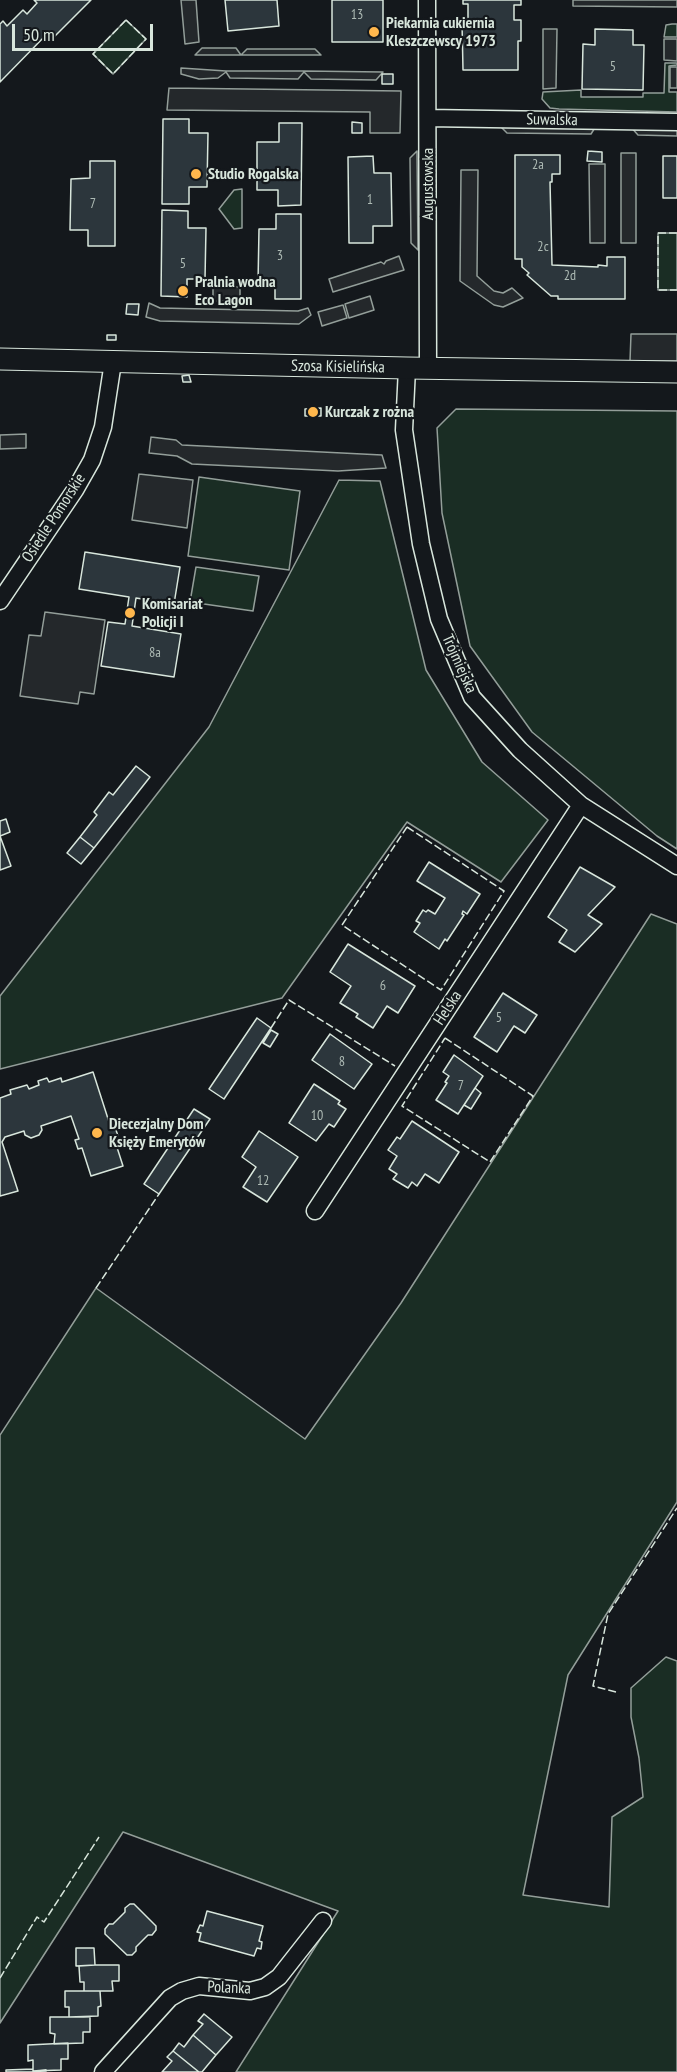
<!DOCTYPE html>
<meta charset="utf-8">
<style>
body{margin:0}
#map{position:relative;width:677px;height:2072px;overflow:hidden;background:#14181c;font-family:"PT Sans Narrow",sans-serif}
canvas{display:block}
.scale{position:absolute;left:12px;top:24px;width:141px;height:27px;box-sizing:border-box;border:3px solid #d8e6dc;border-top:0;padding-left:8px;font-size:18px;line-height:21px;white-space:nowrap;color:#d8e6dc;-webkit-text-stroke:4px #14181c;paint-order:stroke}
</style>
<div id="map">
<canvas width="677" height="2072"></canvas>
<div class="scale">50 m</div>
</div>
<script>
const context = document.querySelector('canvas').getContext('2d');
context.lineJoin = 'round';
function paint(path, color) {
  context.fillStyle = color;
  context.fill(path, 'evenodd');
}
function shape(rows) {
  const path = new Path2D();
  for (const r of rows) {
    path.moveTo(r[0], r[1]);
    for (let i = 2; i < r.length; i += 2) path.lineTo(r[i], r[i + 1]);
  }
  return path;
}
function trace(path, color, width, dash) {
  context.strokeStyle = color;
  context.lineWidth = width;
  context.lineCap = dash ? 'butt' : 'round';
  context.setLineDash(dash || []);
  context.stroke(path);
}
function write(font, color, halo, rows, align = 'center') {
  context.font = font + ' "PT Sans Narrow",sans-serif';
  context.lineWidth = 4.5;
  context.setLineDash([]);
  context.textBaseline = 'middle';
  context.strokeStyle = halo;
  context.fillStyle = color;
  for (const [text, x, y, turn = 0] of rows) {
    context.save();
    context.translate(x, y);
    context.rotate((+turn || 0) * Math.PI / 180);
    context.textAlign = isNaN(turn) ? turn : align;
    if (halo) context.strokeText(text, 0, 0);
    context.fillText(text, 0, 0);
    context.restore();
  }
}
const green = shape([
 [126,20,146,39,113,74,93,54,126,20],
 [672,24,677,24,677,37,664,37,666,25,672,24],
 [665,63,677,63,677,65,669,66,669,92,677,92,677,112,559,109,550,108,542,99,543,92,581,90,581,97,643,97,643,93,664,93,665,63],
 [242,189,242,228,234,229,219,209,234,190,242,189],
 [658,233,677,233,677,290,658,290,658,233],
 [456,409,677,411,677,849,657,836,532,732,470,646,442,513,437,428,456,409],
 [199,477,300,491,289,570,188,556,199,477],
 [339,480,380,481,426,670,482,762,548,820,501,882,407,822,282,998,0,1069,0,996,209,727,339,480],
 [196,567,259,576,253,611,190,602,196,567],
 [651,914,677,924,677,1502,568,1675,523,1895,609,1907,612,1817,643,1797,639,1758,631,1717,631,1688,666,1657,677,1661,677,2072,236,2072,338,1911,123,1832,0,2023,0,1435,96,1288,305,1439,401,1303,651,914]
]);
paint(green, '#1a2d24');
trace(green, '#939e99', 1.5);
const parking = shape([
 [181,0,196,0,199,42,185,44,181,0],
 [573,0,677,0,677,7,573,6,573,0],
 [543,29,557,29,556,88,543,89,543,29],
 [664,39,677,39,677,61,664,60,664,39],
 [202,48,236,48,241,55,247,49,315,49,321,55,195,55,202,48],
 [670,67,677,67,677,88,670,88,670,67],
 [181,68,226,71,304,71,383,72,376,80,311,79,304,72,298,79,230,78,226,72,218,78,199,79,181,74,181,68],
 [169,88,401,91,400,133,370,133,370,112,167,110,169,88],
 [499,125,596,126,591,134,507,133,499,125],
 [629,125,677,126,677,136,638,135,629,125],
 [417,151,418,250,411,243,410,158,417,151],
 [621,153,636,153,636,243,621,243,621,153],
 [589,164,605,164,605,243,590,243,589,164],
 [461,170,478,170,477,276,494,291,503,293,512,288,523,298,503,307,494,305,460,281,461,170],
 [399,256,404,270,333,292,329,279,381,262,384,264,386,261,399,256],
 [213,286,240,287,240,301,213,301,213,286],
 [370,296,374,310,349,318,345,304,370,296],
 [149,303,160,308,298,311,308,308,311,315,299,324,160,321,146,317,149,303],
 [343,305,347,318,322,326,318,312,343,305],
 [631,334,677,334,677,361,630,361,631,334],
 [26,434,26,448,0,449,0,435,26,434],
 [151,437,176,440,182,445,382,455,386,468,338,471,192,464,177,456,149,453,151,437],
 [139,474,193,480,187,528,132,520,139,474],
 [45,612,105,620,94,694,80,692,78,704,20,696,29,635,41,636,45,612]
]);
paint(parking, '#24282b');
trace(parking, '#939e99', 1.5);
const building = shape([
 [34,0,91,0,52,39,47,34,0,82,0,24,3,21,7,26,23,10,27,14,37,3,34,0],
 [225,0,277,0,279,26,228,31,225,0],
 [332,0,383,0,383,42,332,42,332,0],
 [463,0,521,0,521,5,514,5,514,20,521,20,521,41,518,41,518,70,463,70,462,23,468,22,468,4,463,4,463,0],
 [595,29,633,30,633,45,644,45,643,90,582,89,583,44,595,45,595,29],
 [382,74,393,74,393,84,382,84,382,74],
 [163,119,189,119,189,133,208,133,207,187,189,187,189,204,162,204,163,119],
 [352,122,362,123,362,133,352,133,352,122],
 [279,123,302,123,301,205,278,206,278,190,257,190,257,142,279,142,279,123],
 [588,151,602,152,602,162,587,161,588,151],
 [515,155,560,155,560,174,552,174,552,182,550,182,552,265,598,267,598,265,607,266,607,257,625,257,625,299,558,299,558,296,551,296,527,275,529,273,522,267,522,259,515,259,515,155],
 [373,156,374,173,391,173,392,226,373,226,373,243,349,243,348,157,373,156],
 [663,156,677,156,677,198,663,198,663,156],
 [90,161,115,161,115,246,88,246,88,230,70,230,71,179,90,178,90,161],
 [162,210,188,211,188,228,206,228,205,279,187,279,187,297,161,296,162,210],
 [276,214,301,214,301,299,275,299,275,283,258,283,259,229,276,229,276,214],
 [127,304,139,304,138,315,126,314,127,304],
 [107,335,116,335,116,340,107,340,107,335],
 [189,375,191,382,183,382,182,376,189,375],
 [321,408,321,416,305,416,305,409,321,408],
 [85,552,180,567,174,604,136,598,132,626,181,634,174,677,101,666,108,622,125,624,129,597,79,589,85,552],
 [136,766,150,777,94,848,80,837,97,815,94,812,109,792,113,795,136,766],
 [6,819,10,832,0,836,11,866,0,870,0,821,6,819],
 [80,837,94,848,81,864,67,853,80,837],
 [429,862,480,894,467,914,463,911,462,914,464,915,447,941,445,939,439,949,414,932,420,923,416,921,423,910,426,912,428,910,435,914,445,898,417,881,429,862],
 [580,867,615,887,588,915,602,924,575,952,559,942,567,930,548,917,580,867],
 [348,944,415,986,398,1013,387,1006,373,1028,356,1017,358,1014,340,1003,351,986,330,972,348,944],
 [503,993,537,1015,525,1033,514,1026,497,1052,474,1037,503,993],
 [257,1018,271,1028,224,1099,209,1089,257,1018],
 [271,1030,278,1034,270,1047,263,1043,271,1030],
 [330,1034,372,1064,354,1089,312,1060,330,1034],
 [454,1055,483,1076,458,1114,436,1100,447,1083,445,1082,449,1076,443,1072,454,1055],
 [93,1072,111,1128,115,1127,118,1136,114,1138,123,1166,91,1176,82,1148,78,1149,75,1140,79,1139,71,1116,41,1126,42,1130,39,1135,31,1138,25,1135,24,1131,5,1137,2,1142,18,1191,0,1196,0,1098,11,1094,10,1090,27,1085,29,1089,39,1085,38,1081,47,1078,49,1082,61,1078,62,1082,93,1072],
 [314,1084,340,1101,338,1104,346,1109,334,1127,329,1124,316,1141,289,1123,314,1084],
 [475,1088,481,1093,471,1109,464,1105,475,1088],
 [194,1109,210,1119,159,1194,144,1184,194,1109],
 [412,1121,459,1152,439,1183,425,1174,417,1186,412,1182,408,1188,393,1179,397,1174,389,1169,397,1156,388,1150,397,1137,400,1139,412,1121],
 [259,1131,298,1157,267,1202,243,1187,256,1167,242,1157,259,1131],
 [130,1904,134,1904,156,1926,156,1930,152,1935,148,1935,136,1947,136,1951,132,1955,127,1955,105,1934,105,1929,109,1924,113,1924,125,1912,125,1908,130,1904],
 [207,1911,263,1926,259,1941,262,1942,261,1949,257,1948,254,1956,199,1941,201,1933,197,1932,200,1925,203,1926,207,1911],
 [76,1948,94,1948,95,1965,76,1966,76,1948],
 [95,1965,119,1965,119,1981,112,1981,113,1991,84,1991,84,1982,80,1982,79,1966,95,1965],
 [65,1991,100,1991,101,2006,98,2007,98,2016,69,2017,69,2007,65,2007,65,1991],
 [204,2014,232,2037,216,2055,193,2035,203,2024,198,2021,204,2014],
 [50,2017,90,2017,90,2032,83,2032,83,2043,54,2044,55,2034,50,2033,50,2017],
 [193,2035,216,2055,202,2072,199,2072,173,2051,179,2043,184,2047,193,2035],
 [68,2043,68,2059,61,2059,61,2070,33,2071,33,2060,28,2061,28,2045,68,2043],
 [173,2051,199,2072,162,2072,172,2061,167,2057,173,2051],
 [33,2069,33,2071,46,2070,46,2072,6,2072,6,2070,33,2069]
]);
paint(building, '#2c363c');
trace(building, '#d8e6dc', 1.5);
const minor = shape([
 [427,0,428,368],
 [428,118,677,122],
 [407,368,404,430,421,544,439,619,472,697,520,750,581,805,677,866],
 [0,601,75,490,92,460,103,427,113,362],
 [315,1211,581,805],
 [103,2072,170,1998,182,1991,199,1986,250,1991,265,1987,279,1977,323,1921]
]);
const tertiary = shape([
 [0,359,407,368,677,372]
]);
trace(minor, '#d8e6dc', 19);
trace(tertiary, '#d8e6dc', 23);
trace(minor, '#14181c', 16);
trace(tertiary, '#14181c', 21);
trace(shape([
 [126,20,146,39,113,74,93,54,126,20],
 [677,233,658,233,658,290,677,290],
 [407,827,504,891,441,990,342,925,407,827],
 [271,1028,289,1000,395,1066],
 [445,1038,533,1096,490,1162,402,1106,445,1038],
 [96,1288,159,1194],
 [616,1692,593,1686,608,1614,677,1508],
 [0,1978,37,1917,44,1922,99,1837]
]), '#d8e6dc', 1.5, [8, 3]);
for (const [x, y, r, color] of [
 [374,32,6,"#ffb74d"],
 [196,174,6,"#ffb74d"],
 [183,291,6,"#ffb74d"],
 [313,412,6,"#ffb74d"],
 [130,613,6,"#ffb74d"],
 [97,1133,6,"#ffb74d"]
]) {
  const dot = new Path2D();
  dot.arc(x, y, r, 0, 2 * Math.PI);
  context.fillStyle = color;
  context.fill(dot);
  trace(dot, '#14181c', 2);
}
write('14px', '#adbab4', null, [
 ["13",357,15],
 ["5",613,67],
 ["2a",538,165],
 ["1",370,200],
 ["7",93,204],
 ["2c",543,247],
 ["3",280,256],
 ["5",183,264],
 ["2d",570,276],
 ["8a",155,653],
 ["6",383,986],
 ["5",499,1018],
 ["8",342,1062],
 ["7",461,1086],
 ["10",317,1116],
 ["12",263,1181]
]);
write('bold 16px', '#d8e6dc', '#14181c', [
 ["Piekarnia cukiernia",386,23],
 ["Kleszczewscy 1973",386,41],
 ["Studio Rogalska",208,174],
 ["Pralnia wodna",195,282],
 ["Eco Lagon",195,300],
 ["Kurczak z rożna",325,412],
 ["Komisariat",142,604],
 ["Policji I",142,622],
 ["Diecezjalny Dom",109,1124],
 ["Księży Emerytów",109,1142]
], 'left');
write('16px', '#d8e6dc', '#14181c', [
 ["Suwalska",552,120,1],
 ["Augustowska",428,184,-90],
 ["Szosa Kisielińska",338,367,1],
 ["Osiedle Pomorskie",54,518,-57],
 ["Trójmiejska",459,664,66],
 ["Helska",448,1008,-57],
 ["Polanka",229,1988,2]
]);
</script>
